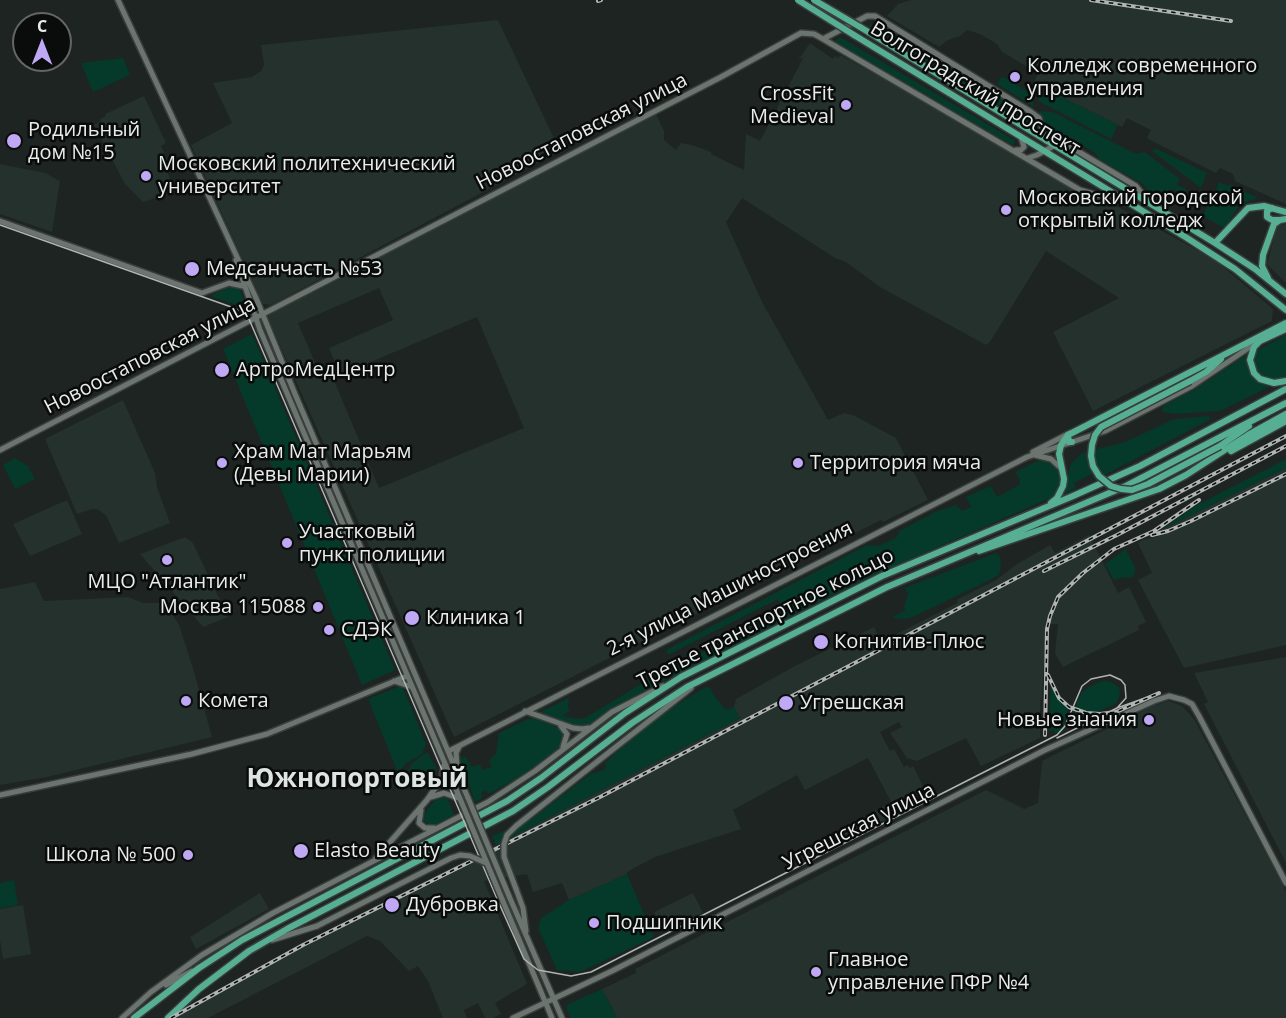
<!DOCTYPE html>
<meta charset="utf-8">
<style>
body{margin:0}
#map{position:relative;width:1286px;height:1018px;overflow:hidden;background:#1e2421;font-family:"Open Sans",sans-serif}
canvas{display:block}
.north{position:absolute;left:12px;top:12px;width:60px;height:60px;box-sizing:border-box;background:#0a0c0b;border:2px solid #636664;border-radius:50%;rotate:0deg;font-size:16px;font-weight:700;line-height:24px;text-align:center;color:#e8ecea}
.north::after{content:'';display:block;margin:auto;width:21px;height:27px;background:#bfa9f4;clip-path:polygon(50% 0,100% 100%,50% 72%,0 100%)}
</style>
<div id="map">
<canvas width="1286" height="1018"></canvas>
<div class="north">С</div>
</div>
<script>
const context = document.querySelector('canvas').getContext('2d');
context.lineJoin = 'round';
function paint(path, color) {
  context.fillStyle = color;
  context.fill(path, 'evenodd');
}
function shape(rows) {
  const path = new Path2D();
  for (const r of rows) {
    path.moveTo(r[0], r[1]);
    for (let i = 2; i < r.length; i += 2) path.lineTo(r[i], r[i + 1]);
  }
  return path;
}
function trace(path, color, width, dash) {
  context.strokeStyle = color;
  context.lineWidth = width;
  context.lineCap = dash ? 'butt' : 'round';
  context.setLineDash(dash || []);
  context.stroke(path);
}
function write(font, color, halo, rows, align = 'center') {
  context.font = font + ' "Open Sans",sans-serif';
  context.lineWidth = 5;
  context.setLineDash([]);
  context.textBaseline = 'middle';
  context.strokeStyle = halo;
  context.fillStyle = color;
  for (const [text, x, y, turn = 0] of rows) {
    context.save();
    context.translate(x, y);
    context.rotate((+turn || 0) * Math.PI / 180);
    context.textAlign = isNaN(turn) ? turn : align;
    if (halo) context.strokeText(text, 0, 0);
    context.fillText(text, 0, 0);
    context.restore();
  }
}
paint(shape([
 [911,0,1286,0,1286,204,1235,181,1233,174,1220,168,1216,173,1154,142,1147,138,1151,130,1127,118,1122,127,1049,91,1046,98,1030,90,1038,73,1002,52,997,44,980,34,967,30,960,36,948,40,939,47,887,16,898,4],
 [498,20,560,151,271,305,263,304,191,145,232,123,213,83,252,77,261,71,264,65,261,45],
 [810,43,833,59,835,56,839,58,840,55,1215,260,1273,309,1272,321,1093,411,1053,332,1119,298,1046,251,990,342,986,345,880,287,846,262,835,258,742,198,726,222,761,300,828,420,844,413,853,415,896,438,928,500,883,522,881,520,454,737,267,316,656,114,664,131,664,140,676,150,681,143,692,145,711,152,711,154,744,170,746,134,760,141,803,58,798,60],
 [379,288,393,320,329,348,338,370,321,377,298,323],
 [477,317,524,428,379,488,333,378],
 [144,96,166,143,161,146,172,169,167,171,175,192,143,202,125,184,94,125,101,121,100,119,106,116,105,114],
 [0,164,45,173,60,181,52,232,0,214],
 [1286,224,1286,283,1267,264,1277,226],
 [123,400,155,473,157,487,170,523,119,543,106,515,97,509,92,509,77,514,45,439],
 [1286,468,1286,645,1184,668,1138,580,1152,573,1138,543,1142,540,1159,536,1159,531],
 [67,500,82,534,30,556,13,524],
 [1089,535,1118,593,1129,587,1146,622,1138,626,1139,630,1063,667,1055,653,1058,624,1046,624,1042,699,1040,700,1040,738,981,766,966,738,917,761,907,758,890,733,902,727,899,722,880,732,890,751,894,749,904,767,908,765,910,768,913,766,928,796,843,842,838,831,891,802,868,758,805,790,797,775,733,810,741,829,655,857,627,872,627,874,569,900,562,883,533,892,527,874,484,881,527,984,495,1003,501,1014,493,1018,485,1018,478,1003,464,1010,467,1018,443,1018,428,981,418,966,409,971,380,941,367,936,208,1018,166,1018,308,941,496,845,740,718,734,707,736,699,793,667,874,627,881,642,957,603,958,599,996,580,1017,564,1050,545,1055,553],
 [185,537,193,543,228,617,203,627,140,554],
 [35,582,44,601,128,597,143,603,165,603,179,625,193,668,212,737,47,777,0,785,0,589],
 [1286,657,1286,863,1204,704,1208,702,1194,673],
 [1169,701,1182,706,1194,719,1286,891,1286,1018,617,1018,602,989,636,973,635,969,986,790,1024,809,1038,803,1042,761,1153,706],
 [260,893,269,909,196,949,190,937],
 [693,893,703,913,664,932,654,912],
 [23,905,31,954,3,959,0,940,0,909]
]), '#24312c');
paint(shape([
 [875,23,1034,118,1034,123,1031,125,869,26],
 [840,37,1014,140,1015,143,1012,145,836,42,836,40],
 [123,58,130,75,93,92,81,63],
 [1002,76,1033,95,1034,107,997,84],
 [1049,91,1118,125,1111,139,1038,101,1038,94,1046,98],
 [1039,111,1053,112,1136,154,1145,152,1180,179,1177,185,1186,189,1184,193,1171,189,1167,203,1149,192,1143,184,1099,159,1095,153,1082,145,1075,143,1065,137,1057,136,1044,128],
 [1155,148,1207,173,1201,188,1152,151],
 [1219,182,1229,186,1230,184,1258,198,1245,202,1215,193],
 [1209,201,1222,205,1223,201,1238,207,1226,226,1222,227,1203,216],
 [232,286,239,288,248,309,210,296],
 [252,334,395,670,362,685,223,349],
 [1286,335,1286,376,1275,380,1263,377,1257,372,1253,360,1254,352],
 [1248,354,1248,364,1251,374,1260,382,1269,386,1267,388,1220,411,1175,414,1162,412,1163,406,1194,390],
 [1208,416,1211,419,1095,480,1092,474,1074,483,1076,488,1063,494,1071,464,1082,453,1125,442,1174,419],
 [15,458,28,466,35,479,15,489,3,465],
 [1044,458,1047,459,1060,471,1062,482,1057,493,1048,499,858,582,642,692,586,726,575,725,541,713,542,711,569,698,568,708,570,711,562,716,579,719,585,718,641,684,784,611,778,599,668,655,666,650,867,545,879,546,897,537,899,531,935,512,956,505,962,511,971,507,966,497,991,486,997,497,1019,485,1020,480,1015,472],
 [1286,459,1286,468,1159,531,1199,504],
 [1126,549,1136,570,1132,578,1124,577,1114,580,1105,564],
 [996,553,1000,557,1001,566,999,574,994,578,913,617,904,619,894,618,894,616,905,611,904,607,908,593,904,588],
 [1102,681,1108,681,1118,686,1120,693,1117,703,1070,725,1078,700,1082,692,1089,687],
 [1051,683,1059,698,1068,708,1063,731,1054,733,1054,730,1049,731],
 [402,685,426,744,422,754,406,763,401,771,401,777,408,788,405,790,368,699],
 [706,687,710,688,715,697,726,710,734,707,740,718,496,845,492,836,533,818,590,774,606,769,605,763,641,730,674,706],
 [535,718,561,729,564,738,560,747,519,778,488,794,486,790,481,793,483,797,481,799,475,802,460,759,465,756,472,767,480,764,483,770,491,767,489,760,496,754,499,733,528,719],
 [427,752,436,767,435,773,426,783,416,784,408,776,409,769,412,763],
 [441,797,448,799,454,815,436,824,428,824,424,821,423,816,434,801],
 [627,874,654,937,580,972,557,970,538,928,541,918,569,900],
 [14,880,18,905,0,908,0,883],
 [602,989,617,1018,571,1018,566,1008,568,1004]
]), '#05392a');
const secondary = shape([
 [118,0,256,298,295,394,468,798],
 [823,39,867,16,875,16,1031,112,1039,118,1046,141],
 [1016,150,1021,150,1024,147,1021,137],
 [1028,158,1037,155,1059,143,1064,143,1136,186,1149,202],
 [0,221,202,293,229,283,243,286],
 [236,260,260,330,461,801],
 [0,450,721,77,801,33,814,34,823,39,1080,190,1125,203],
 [1033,452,1070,433],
 [1035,455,1051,459,1062,469],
 [394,681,412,687],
 [525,711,573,728,582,729,589,728],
 [561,726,567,734,563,747],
 [449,751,1027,457,1105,431,1192,386,1256,343],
 [598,761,691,688],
 [457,766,456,753,459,747],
 [0,795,192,754,267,734,407,676],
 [431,797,444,793,458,798],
 [421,810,419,823,425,828,434,828],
 [376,858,427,800,442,778,444,765],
 [516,889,523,908,526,931],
 [509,896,562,1018],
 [502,899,552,1018],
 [272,940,317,926],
 [166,985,192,971],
 [122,1018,151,992,202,955,273,913,488,802,535,771,612,712,663,686],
 [513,1018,612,971,1045,750,1154,701,1169,696,1184,700,1192,704,1199,716,1286,883]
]);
const primary = shape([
 [860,27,1215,243,1255,269,1286,294],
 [854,35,1187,238,1235,269,1286,310],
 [1272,208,1267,211,1267,217,1272,220,1280,220],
 [1215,243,1248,208,1264,206,1286,212],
 [1268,278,1262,266,1263,255,1274,224,1280,220,1286,219],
 [1286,329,1260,341,1254,347,1250,360,1254,373,1260,379,1274,383,1286,381],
 [1190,381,1206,372,1221,359],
 [1068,435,1069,442,1072,442],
 [1220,446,1249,426],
 [1231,451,1286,421],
 [1051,503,1057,498,1063,486,1064,479,1059,454,1061,445,1068,435,1286,323],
 [979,551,1159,489,1186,475,1248,435,1286,414],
 [134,1018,199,968,242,940,507,801,541,778,625,713,681,677,882,576,1073,496,1140,466,1286,389],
 [168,1018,199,989,249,951,287,929,513,811,548,787,632,723,687,687,887,587,1126,486,1286,403]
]);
trace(secondary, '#393e3c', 8);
trace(primary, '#393e3c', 9);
trace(secondary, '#6c7470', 5);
trace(primary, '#56af92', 6);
trace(shape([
 [0,225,234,308,241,311,249,319,498,901,524,959,538,970,571,976,591,972,1057,735,1065,726,1082,686,1091,679,1110,675,1121,680,1125,685,1126,698,1117,708],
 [1057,738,1117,708,1159,693]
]), '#b0b5b3', 1.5);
const rail = shape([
 [1091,0,1231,21],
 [598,1,601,0],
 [1152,535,1168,531,1191,521,1286,474],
 [1044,571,1117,535,1286,446],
 [1048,675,1059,698,1069,707,1086,713,1100,714,1116,712,1159,693],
 [1045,735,1047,629,1050,616,1058,597,1083,573,1114,549,1154,531,1199,500],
 [171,1018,303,945,602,796,1286,436]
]);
trace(rail, '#b0b5b3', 4);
trace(rail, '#0a0c0b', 1.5, [4.5]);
const secondaryBridge = shape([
 [468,798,509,896],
 [461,801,502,899],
 [516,889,504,857,504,844,507,835,516,826,598,761],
 [317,926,451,858,460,855,470,856,486,863]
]);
const primaryBridge = shape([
 [798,0,854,35],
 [814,0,860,27],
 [1190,381,1101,427,1095,435,1092,445,1091,456,1093,466,1099,476,1111,486,1121,489,1132,490,1148,484,1220,446]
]);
trace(secondaryBridge, '#393e3c', 8, []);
trace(primaryBridge, '#393e3c', 9, []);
trace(secondaryBridge, '#6c7470', 5);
trace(primaryBridge, '#56af92', 6);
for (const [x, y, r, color] of [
 [1015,77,6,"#bfa9f4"],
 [846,105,6,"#bfa9f4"],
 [14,141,8,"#bfa9f4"],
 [146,176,6,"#bfa9f4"],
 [1006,210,6,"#bfa9f4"],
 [192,269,8,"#bfa9f4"],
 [222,370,8,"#bfa9f4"],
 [222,463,6,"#bfa9f4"],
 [798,463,6,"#bfa9f4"],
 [287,543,6,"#bfa9f4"],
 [167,560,6,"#bfa9f4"],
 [318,607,6,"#bfa9f4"],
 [412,618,8,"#bfa9f4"],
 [329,630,6,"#bfa9f4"],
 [821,642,8,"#bfa9f4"],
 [186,701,6,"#bfa9f4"],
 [786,703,8,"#bfa9f4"],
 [1149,720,6,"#bfa9f4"],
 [301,851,8,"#bfa9f4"],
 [188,855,6,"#bfa9f4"],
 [392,905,8,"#bfa9f4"],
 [594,923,6,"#bfa9f4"],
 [816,972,6,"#bfa9f4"]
]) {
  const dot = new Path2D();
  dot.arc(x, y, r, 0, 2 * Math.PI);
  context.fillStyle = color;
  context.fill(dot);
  trace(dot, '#0a0c0b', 2);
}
write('20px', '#e8ecea', '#0a0c0b', [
 ["Колледж современного",1027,66],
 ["управления",1027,89],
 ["CrossFit",834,94,"right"],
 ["Medieval",834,117,"right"],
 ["Родильный",28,130],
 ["дом №15",28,153],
 ["Московский политехнический",158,164],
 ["университет",158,187],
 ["Московский городской",1018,198],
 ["открытый колледж",1018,221],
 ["Медсанчасть №53",206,269],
 ["АртроМедЦентр",236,370],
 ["Храм Мат Марьям",234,452],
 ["(Девы Марии)",234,475],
 ["Территория мяча",810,463],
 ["Участковый",299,532],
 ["пункт полиции",299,555],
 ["МЦО \"Атлантик\"",167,582,"center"],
 ["Москва 115088",306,607,"right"],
 ["Клиника 1",426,618],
 ["СДЭК",341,630],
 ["Когнитив-Плюс",834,642],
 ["Комета",198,701],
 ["Угрешская",800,703],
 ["Новые знания",1137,720,"right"],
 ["Elasto Beauty",314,851],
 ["Школа № 500",176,855,"right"],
 ["Дубровка",406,905],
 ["Подшипник",606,923],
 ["Главное",828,960],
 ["управление ПФР №4",828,983]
], 'left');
write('20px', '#e8ecea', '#0a0c0b', [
 ["Волгоградский проспект",975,89,31],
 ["Новоостаповская улица",582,132,-27],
 ["Новоостаповская улица",150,356,-27],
 ["2-я улица Машиностроения",730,589,-27],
 ["Третье транспортное кольцо",766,619,-27],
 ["Угрешская улица",859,827,-27]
]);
write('bold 26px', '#dde5e2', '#0a0c0b', [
 ["Южнопортовый",357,780]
]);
</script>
